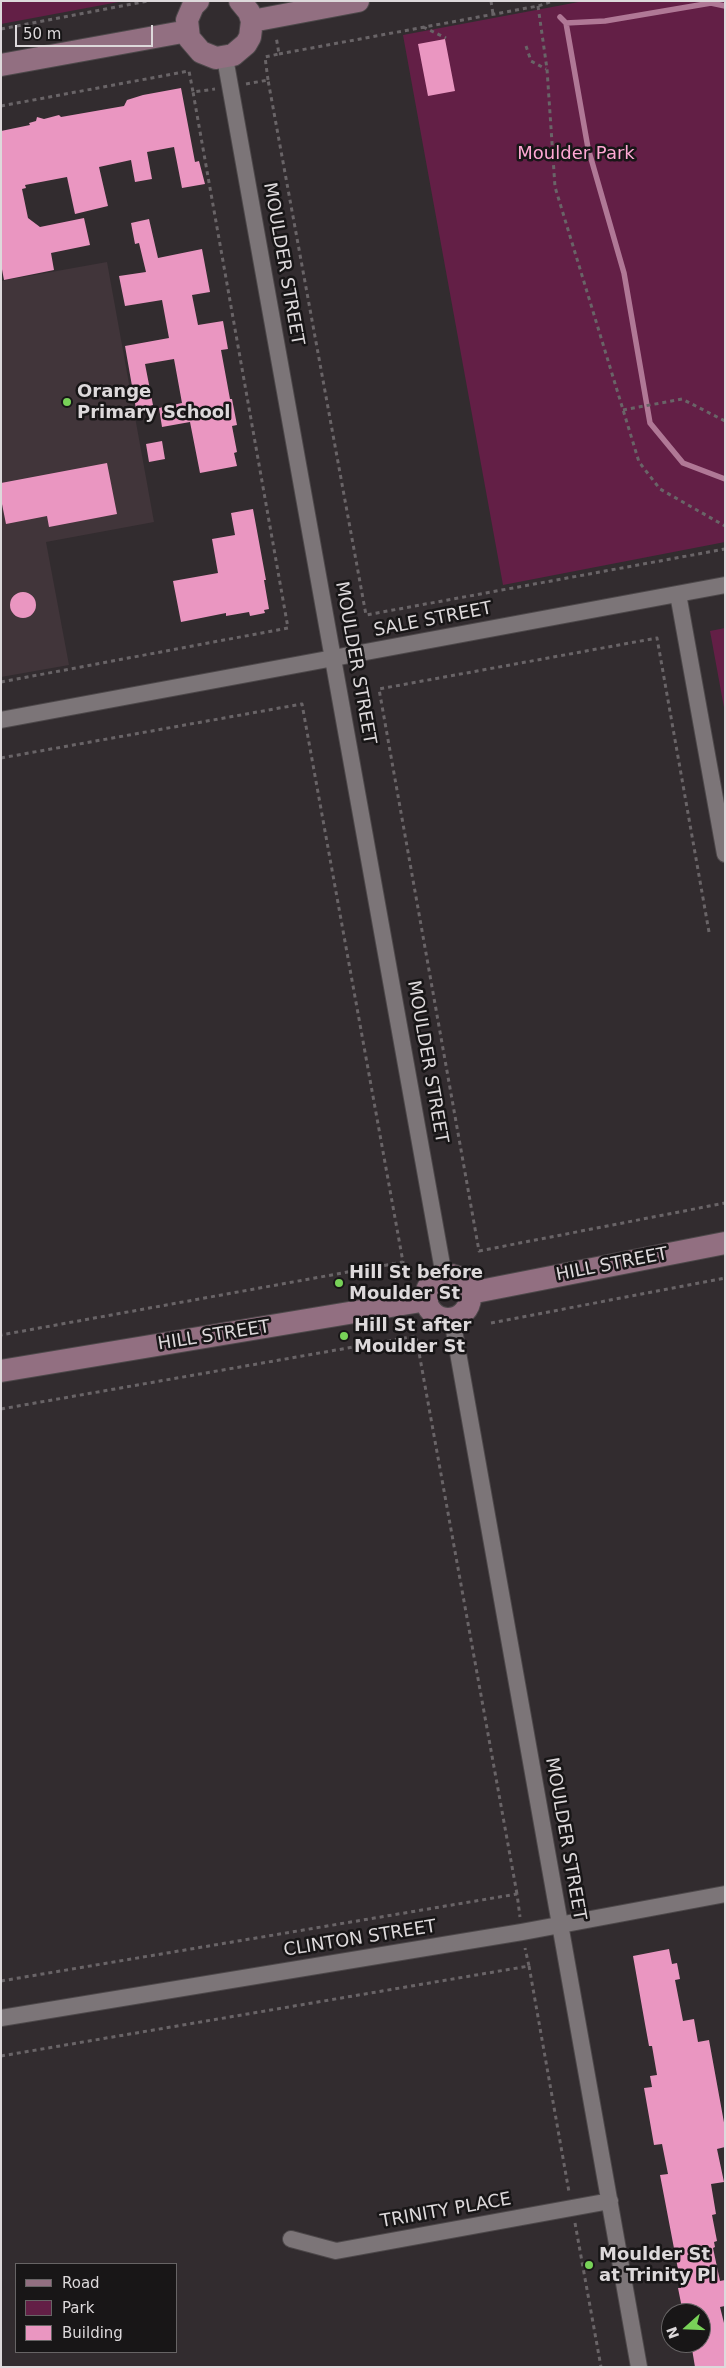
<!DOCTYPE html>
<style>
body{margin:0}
#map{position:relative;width:726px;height:2368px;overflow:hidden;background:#322c2f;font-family:"DejaVu Sans",sans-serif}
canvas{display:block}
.frame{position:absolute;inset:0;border:2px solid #ddd9db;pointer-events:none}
.legend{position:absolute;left:15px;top:2263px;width:162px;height:90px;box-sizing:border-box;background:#181617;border:1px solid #676465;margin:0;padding:6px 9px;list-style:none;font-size:15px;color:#ddd9db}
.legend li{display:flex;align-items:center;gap:10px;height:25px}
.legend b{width:25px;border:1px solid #676465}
.north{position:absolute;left:661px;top:2303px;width:50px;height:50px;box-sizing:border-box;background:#181617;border:1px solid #676465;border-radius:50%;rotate:250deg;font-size:14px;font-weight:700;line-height:20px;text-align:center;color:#ddd9db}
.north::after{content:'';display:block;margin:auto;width:18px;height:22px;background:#78d258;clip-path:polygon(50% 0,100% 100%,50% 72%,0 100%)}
.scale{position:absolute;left:15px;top:25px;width:138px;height:22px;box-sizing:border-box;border:2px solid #ddd9db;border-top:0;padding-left:6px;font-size:15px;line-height:18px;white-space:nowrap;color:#ddd9db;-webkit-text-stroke:4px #181617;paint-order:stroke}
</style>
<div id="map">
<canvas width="726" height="2368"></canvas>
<div class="frame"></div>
<ul class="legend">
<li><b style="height:6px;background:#926f81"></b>Road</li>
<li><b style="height:14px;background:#631f46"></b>Park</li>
<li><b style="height:14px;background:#ea96c1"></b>Building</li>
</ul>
<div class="north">N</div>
<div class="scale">50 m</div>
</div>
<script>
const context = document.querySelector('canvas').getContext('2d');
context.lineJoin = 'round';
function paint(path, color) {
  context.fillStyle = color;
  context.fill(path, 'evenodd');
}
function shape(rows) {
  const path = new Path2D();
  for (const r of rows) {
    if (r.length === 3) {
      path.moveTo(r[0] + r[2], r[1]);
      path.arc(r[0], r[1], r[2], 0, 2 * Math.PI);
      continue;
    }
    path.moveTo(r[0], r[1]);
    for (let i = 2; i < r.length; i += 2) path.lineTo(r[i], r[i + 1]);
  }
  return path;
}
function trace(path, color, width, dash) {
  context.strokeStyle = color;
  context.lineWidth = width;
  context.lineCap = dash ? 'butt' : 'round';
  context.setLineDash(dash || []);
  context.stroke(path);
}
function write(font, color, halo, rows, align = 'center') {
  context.font = font + ' "DejaVu Sans",sans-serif';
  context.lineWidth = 5;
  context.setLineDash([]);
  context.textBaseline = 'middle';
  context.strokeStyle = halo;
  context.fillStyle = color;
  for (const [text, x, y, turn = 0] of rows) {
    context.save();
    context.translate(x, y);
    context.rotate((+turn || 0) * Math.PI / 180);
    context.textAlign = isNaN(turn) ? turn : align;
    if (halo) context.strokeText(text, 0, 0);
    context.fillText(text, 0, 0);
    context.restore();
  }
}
paint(shape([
 [107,262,154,522,46,542,69,665,1,677,1,281]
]), '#41353a');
paint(shape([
 [1,1,124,1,1,24],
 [584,1,725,1,725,542,503,585,403,35],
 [725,628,725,713,710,631]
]), '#631f46');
trace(shape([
 [560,17,566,23,588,148,624,273,650,423,683,463,725,479],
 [566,23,605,21,711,3,725,6]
]), '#b07896', 5.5);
paint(shape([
 [445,39,455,91,428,96,418,44],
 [181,88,195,162,199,161,205,184,182,188,174,147,147,152,152,179,135,182,131,160,99,167,108,206,75,214,67,177,25,185,26,188,22,189,28,218,40,227,84,218,90,245,51,253,54,270,4,280,1,264,1,131,30,125,29,123,36,121,37,117,44,119,59,115,61,117,124,106,127,100,143,95],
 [149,219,158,258,202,249,210,292,192,295,198,325,223,321,228,349,221,350,230,399,232,399,237,425,232,426,237,452,234,453,237,466,200,473,190,422,162,427,159,408,182,403,174,359,145,364,153,405,136,409,125,346,169,338,162,300,125,306,119,276,146,272,139,243,135,244,131,223],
 [162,441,165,459,149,462,146,444],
 [107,463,117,514,49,527,47,516,6,524,1,499,1,483],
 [253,509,266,580,264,580,269,609,264,610,265,613,250,616,249,612,226,616,226,613,181,622,173,581,218,573,212,539,235,535,231,513],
 [23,605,13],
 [669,1949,672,1964,677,1963,680,1979,675,1980,683,2021,694,2019,698,2042,709,2040,725,2128,725,2147,717,2149,724,2182,711,2184,716,2214,712,2215,717,2241,714,2242,715,2247,713,2248,720,2281,725,2280,725,2306,720,2307,725,2327,725,2367,695,2367,691,2343,701,2343,701,2313,683,2313,678,2288,681,2288,677,2264,660,2175,668,2174,662,2144,654,2145,644,2088,652,2087,650,2076,657,2075,652,2046,649,2046,645,2024,633,1956]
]), '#ea96c1');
const street = shape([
 [225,58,444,1276],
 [678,594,725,854],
 [1,720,725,585],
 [452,1319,639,2367],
 [1,2018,522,1932,725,1894],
 [291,2239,336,2251,610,2201]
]);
const secondary = shape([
 [198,1,193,6,187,20,189,38,201,52,216,58,233,55,246,44,250,37,252,21,249,12,240,1],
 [252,21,358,1],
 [1,65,188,31],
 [448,1297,22],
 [470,1293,725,1243],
 [1,1371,427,1300]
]);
trace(street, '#4d484a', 18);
trace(secondary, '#4d484a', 24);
trace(shape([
 [491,1,493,14],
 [538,6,547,69,555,187,639,462,660,489,725,526],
 [423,27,446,38],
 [1,29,148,1],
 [526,46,531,61,546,69],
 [279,54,538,6,553,1],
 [268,80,265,57,279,54,276,36],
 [246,84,268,80,366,615,725,549],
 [1,106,189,71,193,92,215,89],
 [623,410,682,399,725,421],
 [1,682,288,628,193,92],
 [1,758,302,704,403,1262,1,1335],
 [709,932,657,638,379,689,479,1251,725,1203],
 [491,1323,725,1278],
 [1,1409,416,1336,517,1894],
 [529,1966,569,2192],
 [1,1981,517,1894,520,1917],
 [1,2056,529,1966,525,1948],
 [575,2223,601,2367]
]), '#696467', 3, [4, 4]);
trace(street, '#7c7578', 16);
trace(secondary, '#926f81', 22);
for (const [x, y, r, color] of [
 [67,402,5,"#78d258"],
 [339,1283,5,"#78d258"],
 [344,1336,5,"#78d258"],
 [589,2265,5,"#78d258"]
]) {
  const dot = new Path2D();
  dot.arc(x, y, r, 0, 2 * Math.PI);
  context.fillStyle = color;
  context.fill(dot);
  trace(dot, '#181617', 2);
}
write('18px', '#ffa8d4', '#181617', [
 ["Moulder Park",576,154]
]);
write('18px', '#ddd9db', '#181617', [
 ["MOULDER STREET",283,264,80],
 ["SALE STREET",433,620,-11],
 ["MOULDER STREET",355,663,80],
 ["MOULDER STREET",427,1062,80],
 ["HILL STREET",612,1265,-11],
 ["HILL STREET",214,1336,-9],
 ["MOULDER STREET",565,1839,80],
 ["CLINTON STREET",360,1939,-9],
 ["TRINITY PLACE",446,2211,-10]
]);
write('bold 18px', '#ddd9db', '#181617', [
 ["Orange",77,392],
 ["Primary School",77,413],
 ["Hill St before",349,1273],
 ["Moulder St",349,1294],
 ["Hill St after",354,1326],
 ["Moulder St",354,1347],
 ["Moulder St",599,2255],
 ["at Trinity Pl",599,2276]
], 'left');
</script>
